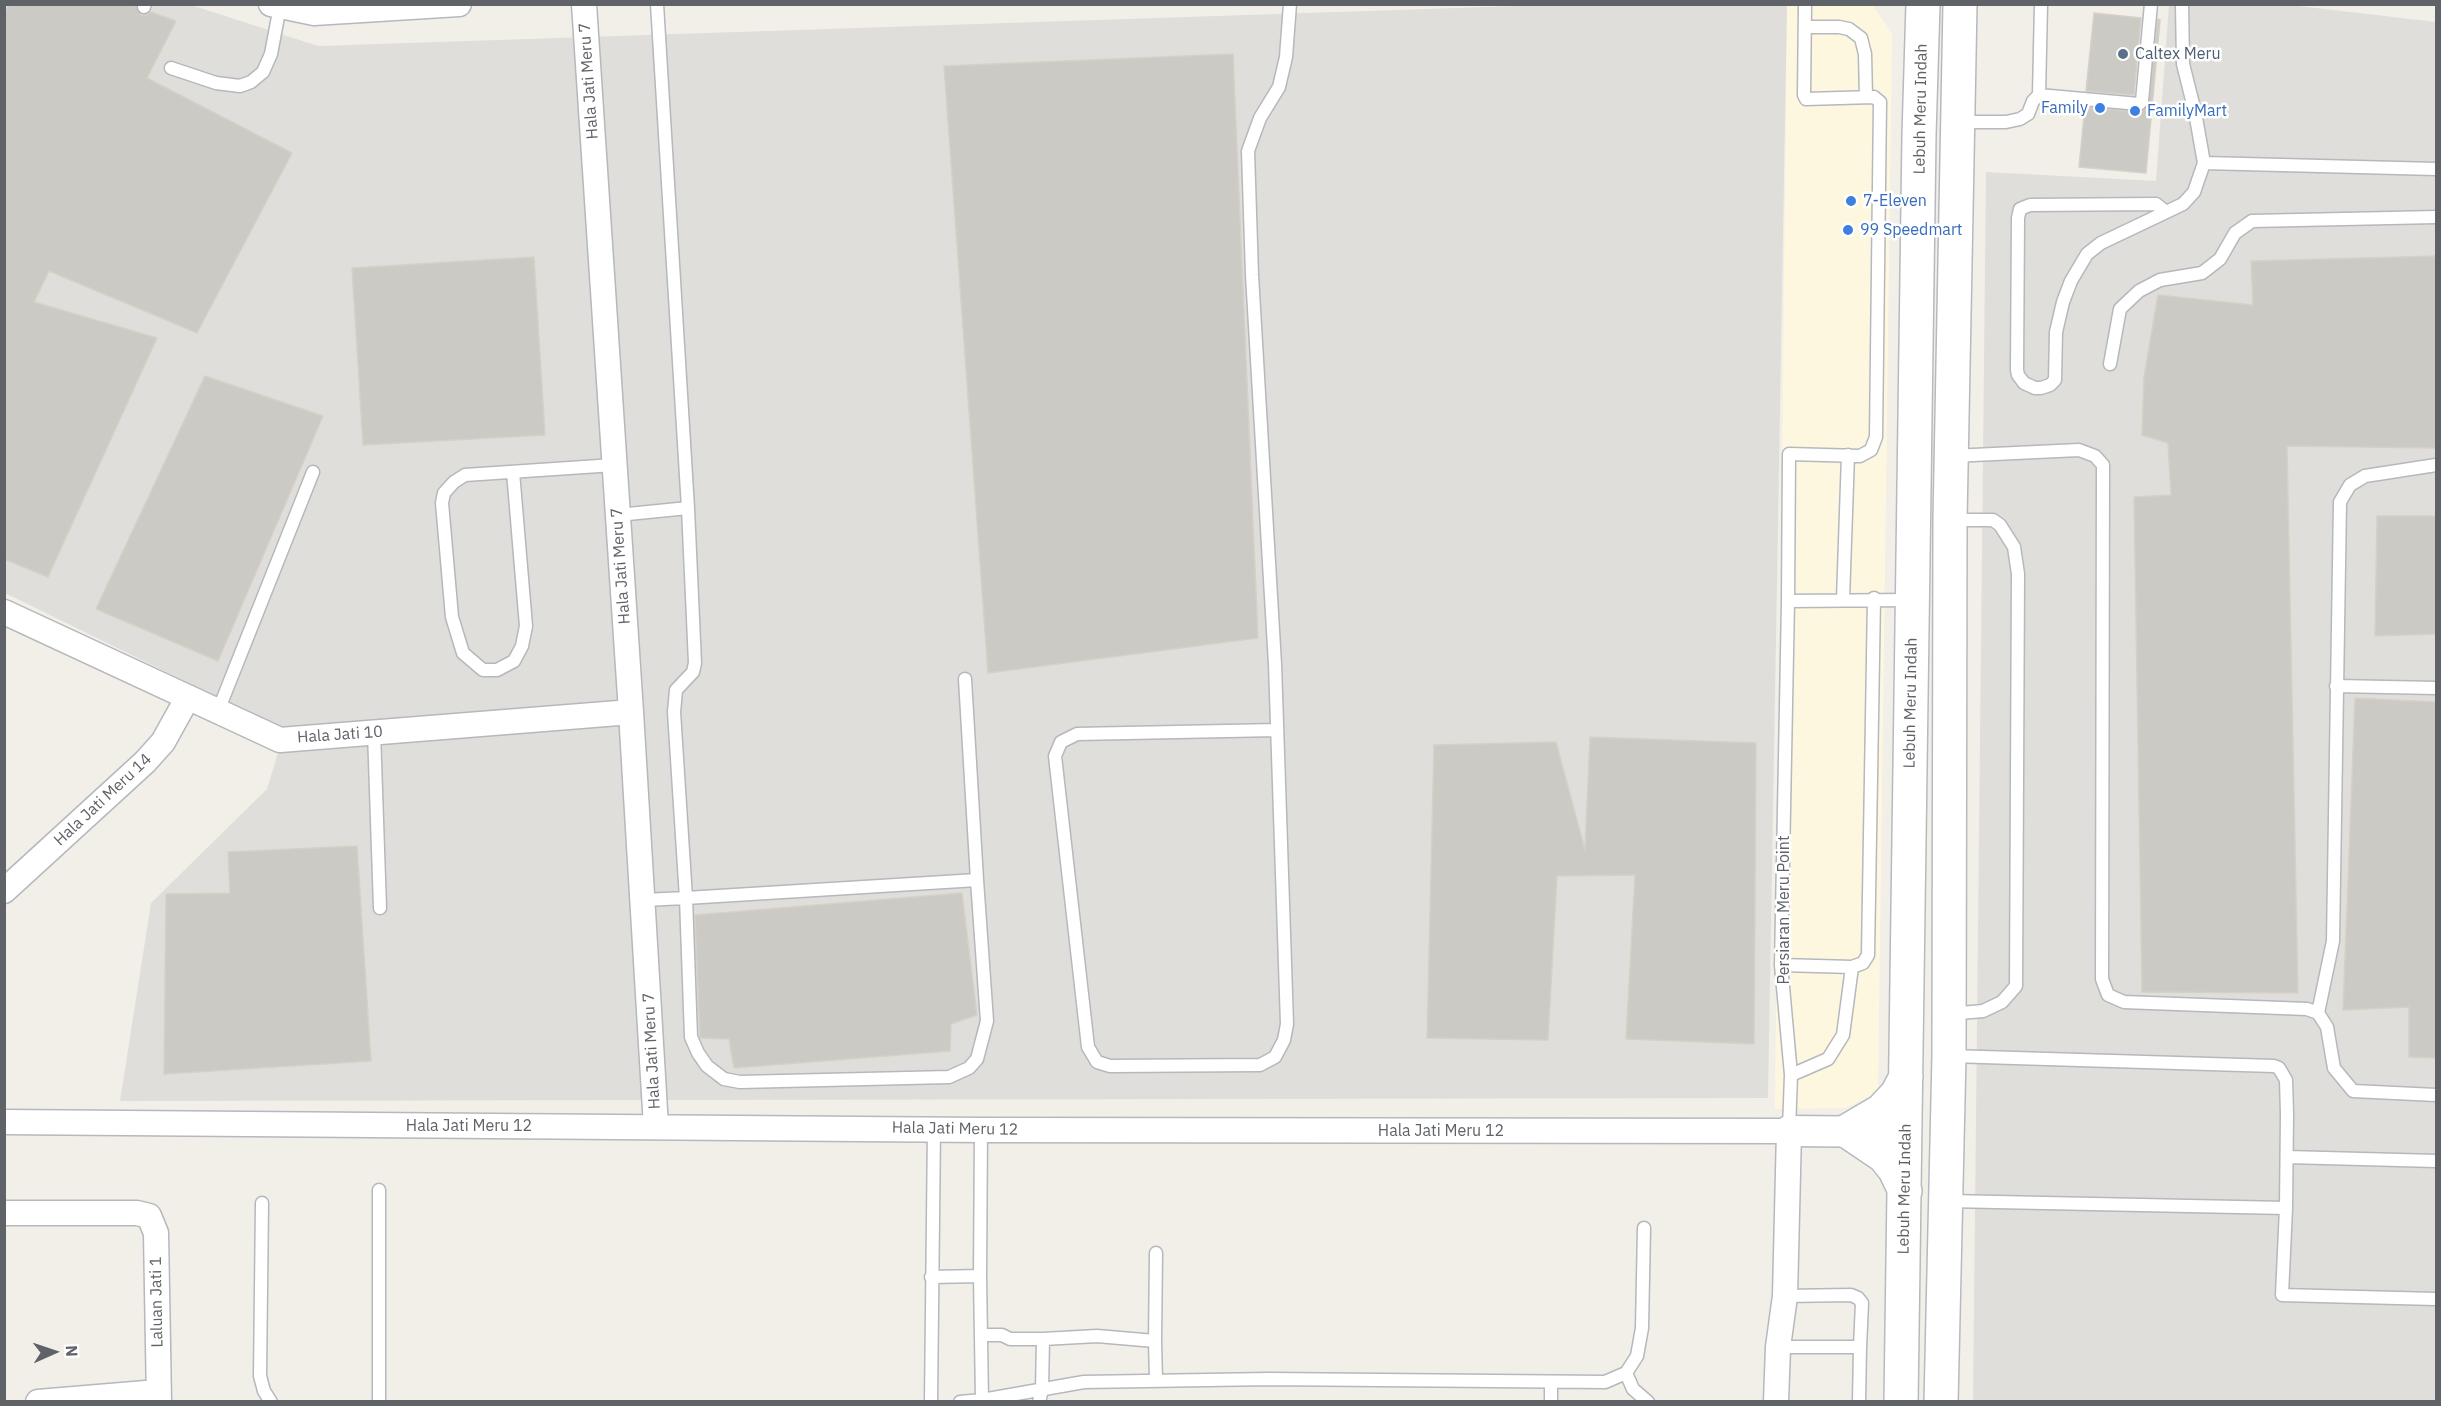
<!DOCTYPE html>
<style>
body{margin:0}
#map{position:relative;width:2441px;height:1406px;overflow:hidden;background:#f1efe8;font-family:"IBM Plex Sans",sans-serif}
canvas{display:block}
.frame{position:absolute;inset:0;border:6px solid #5f6368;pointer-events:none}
.north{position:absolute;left:24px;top:1322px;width:60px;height:60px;-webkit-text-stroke:4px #fff;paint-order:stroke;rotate:87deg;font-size:16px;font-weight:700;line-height:24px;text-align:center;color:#5f6368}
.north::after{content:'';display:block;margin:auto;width:21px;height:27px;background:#5f6368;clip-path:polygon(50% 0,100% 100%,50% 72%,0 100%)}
</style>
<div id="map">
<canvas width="2441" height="1406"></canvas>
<div class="frame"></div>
<div class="north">N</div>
</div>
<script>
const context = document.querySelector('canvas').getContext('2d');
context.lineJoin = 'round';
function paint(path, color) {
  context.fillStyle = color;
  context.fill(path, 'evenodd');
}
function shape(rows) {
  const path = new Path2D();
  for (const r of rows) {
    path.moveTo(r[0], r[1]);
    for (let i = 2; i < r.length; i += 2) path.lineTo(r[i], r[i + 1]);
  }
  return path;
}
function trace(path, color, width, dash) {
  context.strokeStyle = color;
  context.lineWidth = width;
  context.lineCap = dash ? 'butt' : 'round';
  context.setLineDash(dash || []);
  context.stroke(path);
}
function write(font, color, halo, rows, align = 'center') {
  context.font = font + ' "IBM Plex Sans",sans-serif';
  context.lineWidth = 5;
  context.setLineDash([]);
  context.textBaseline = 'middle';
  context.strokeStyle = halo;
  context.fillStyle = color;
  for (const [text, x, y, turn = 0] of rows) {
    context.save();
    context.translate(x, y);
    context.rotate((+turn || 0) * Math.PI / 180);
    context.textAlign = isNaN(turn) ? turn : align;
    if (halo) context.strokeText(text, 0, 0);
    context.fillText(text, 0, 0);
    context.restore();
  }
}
paint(shape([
 [1787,5,1872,5,1892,33,1878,1092,1846,1108,1775,1109]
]), '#fef7e0');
paint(shape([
 [4,5,191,5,318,46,1546,5,1787,5,1768,1098,120,1101,151,903,267,789,285,730,5,593],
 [2169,5,2290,5,2436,22,2436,1401,1973,1402,1986,172,2156,181]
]), '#e0deda');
const building = shape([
 [9,4,131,4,136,6,141,15,146,15,151,12,176,21,147,78,292,153,197,333,49,271,34,302,157,338,48,577,4,559,4,14,9,4],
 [2094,13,2141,18,2134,95,2086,91,2094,13],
 [2158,19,2160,20,2146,173,2079,167,2085,107,2138,112,2148,106,2158,19],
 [1233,54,1258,638,988,673,944,66,1233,54],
 [2436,256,2436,448,2287,446,2298,993,2142,992,2134,497,2171,495,2168,443,2142,435,2144,377,2158,295,2253,305,2251,261,2436,256],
 [534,257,545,435,363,445,352,268,534,257],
 [205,376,323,416,218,661,96,609,205,376],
 [2377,516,2436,516,2436,634,2375,636,2377,516],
 [2355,698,2436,702,2436,1058,2409,1057,2409,1007,2343,1010,2355,698],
 [1590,737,1756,743,1754,1044,1626,1039,1635,875,1557,876,1548,1040,1427,1038,1434,745,1556,742,1585,850,1590,737],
 [357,846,371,1061,164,1074,166,894,230,893,228,852,357,846],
 [962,893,977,1015,951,1024,950,1051,734,1068,729,1039,700,1038,695,915,962,893]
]);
paint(building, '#cccac5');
trace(building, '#d6d1c6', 1.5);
const service = shape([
 [2182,4,2183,64,2195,112,2204,163],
 [144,7,145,4],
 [1805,27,1839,27,1849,29,1861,38,1865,54,1866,97],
 [171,68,216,83,240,86,251,82,263,72,271,54,280,6],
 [2039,95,2041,4],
 [1958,122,2006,122,2020,119,2028,114,2033,101,2039,95,2139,104,2142,101,2151,4],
 [2166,212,2156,204,2030,205,2020,209,2018,218,2017,370,2018,375,2024,383,2035,388,2041,388,2050,385,2055,380,2056,332,2063,302,2071,281,2087,254,2101,243,2183,204,2194,192,2204,163,2436,169],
 [2110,364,2120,309,2139,291,2160,280,2202,273,2220,259,2235,233,2252,221,2436,217],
 [1952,456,2079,450,2095,456,2103,465,2102,979,2108,995,2124,1002,2307,1009,2318,1013,2327,1027,2334,1068,2353,1091,2436,1095],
 [513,472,526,626,522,646,514,661,497,670,483,670,463,653,452,617,442,503,444,493,454,482,465,475,614,465],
 [618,515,688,508,657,4],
 [1843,599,1848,455],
 [1788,601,1910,600],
 [965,679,977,880],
 [2336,686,2436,688],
 [218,711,313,472],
 [1277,730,1077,734,1061,742,1055,756,1088,1047,1097,1062,1110,1066,1260,1065,1275,1057,1284,1040,1287,1024,1275,664,1252,275,1248,151,1260,118,1279,87,1286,57,1290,4],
 [374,732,380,908],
 [977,880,987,1021,977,1059,969,1068,949,1077,740,1082,724,1079,707,1066,698,1053,691,1037,686,898,977,880],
 [643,900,686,898,674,712,676,690,693,672,695,663,688,508],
 [1781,965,1852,967,1863,963,1868,955,1874,598],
 [2318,1013,2333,941,2340,502,2350,485,2365,476,2436,465],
 [1949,1014,1983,1011,2002,1002,2016,986,2018,574,2014,547,2000,525,1993,520,1951,520],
 [1950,1056,2274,1066,2279,1068,2286,1080,2287,1114,2286,1208,2282,1295,2436,1299],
 [1791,1075,1828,1059,1843,1035,1852,967],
 [981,1130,980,1276,982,1400],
 [1789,1130,1791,1075,1781,965,1788,601,1789,454,1860,456,1871,450,1876,437,1880,102,1874,97,1806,99,1804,95,1805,4],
 [2287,1157,2436,1161],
 [1948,1201,2286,1208],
 [262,1203,260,1376,264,1391,271,1402],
 [931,1277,980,1276],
 [981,1335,1002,1335,1010,1339,1043,1339],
 [1155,1341,1156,1381],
 [1778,1347,1860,1347,1862,1303,1858,1298,1851,1295,1785,1296],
 [1626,1373,1633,1389,1648,1402],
 [379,1402,379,1190],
 [931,1402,934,1128],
 [960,1402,982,1400,1084,1382,1269,1379,1605,1382,1626,1373,1637,1356,1642,1328,1644,1228],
 [1039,1402,1042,1390,1043,1339,1097,1336,1155,1341,1156,1253],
 [1551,1402,1551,1382],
 [1859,1402,1860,1347]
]);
const minor = shape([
 [271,4,314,13,459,4],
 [584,4,631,712,656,1127],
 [4,612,280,740,631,712],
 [4,891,145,762,163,742,188,697],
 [4,1122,981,1130,1789,1131,1785,1296,1778,1347,1776,1402],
 [4,1213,137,1213,149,1216,156,1233,159,1402],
 [38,1402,158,1392]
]);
const tertiary = shape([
 [1789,1131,1905,1132]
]);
const secondary = shape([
 [1905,1191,1895,1170,1884,1156,1847,1131,1881,1111,1897,1094,1906,1077],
 [1901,1402,1919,135,1923,4],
 [1941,1402,1949,1056,1950,520,1960,4]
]);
trace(service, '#b5b8bc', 15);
trace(minor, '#b5b8bc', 27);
trace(tertiary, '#b5b8bc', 33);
trace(secondary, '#b6babf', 36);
trace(service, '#fff', 12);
trace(minor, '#fff', 24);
trace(tertiary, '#fff', 30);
trace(secondary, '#fff', 33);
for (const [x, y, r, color] of [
 [2123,54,6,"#5c6f8a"],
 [2100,108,6,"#3f7fe0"],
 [2135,111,6,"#3f7fe0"],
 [1851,201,6,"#3f7fe0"],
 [1848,230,6,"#3f7fe0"]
]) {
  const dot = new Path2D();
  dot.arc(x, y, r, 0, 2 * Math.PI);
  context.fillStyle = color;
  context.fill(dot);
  trace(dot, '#fff', 2);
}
write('16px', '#4e5e75', '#fff', [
 ["Caltex Meru",2135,54]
], 'left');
write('16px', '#5f6368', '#fff', [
 ["Hala Jati Meru 7",589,81,-94],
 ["Lebuh Meru Indah",1921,109,-89],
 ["Hala Jati Meru 7",621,566,-94],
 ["Lebuh Meru Indah",1911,703,-89],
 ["Hala Jati 10",340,735,-4],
 ["Hala Jati Meru 14",103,800,-43],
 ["Persiaran Meru Point",1784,910,-90],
 ["Hala Jati Meru 7",652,1051,-93],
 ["Hala Jati Meru 12",469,1126],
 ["Hala Jati Meru 12",955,1129,1],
 ["Hala Jati Meru 12",1441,1131],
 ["Lebuh Meru Indah",1905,1189,-89],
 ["Laluan Jati 1",157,1302,-91]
]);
write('16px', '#366cbe', '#fff', [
 ["Family",2088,108,"right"],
 ["FamilyMart",2147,111],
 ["7-Eleven",1863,201],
 ["99 Speedmart",1860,230]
], 'left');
</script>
